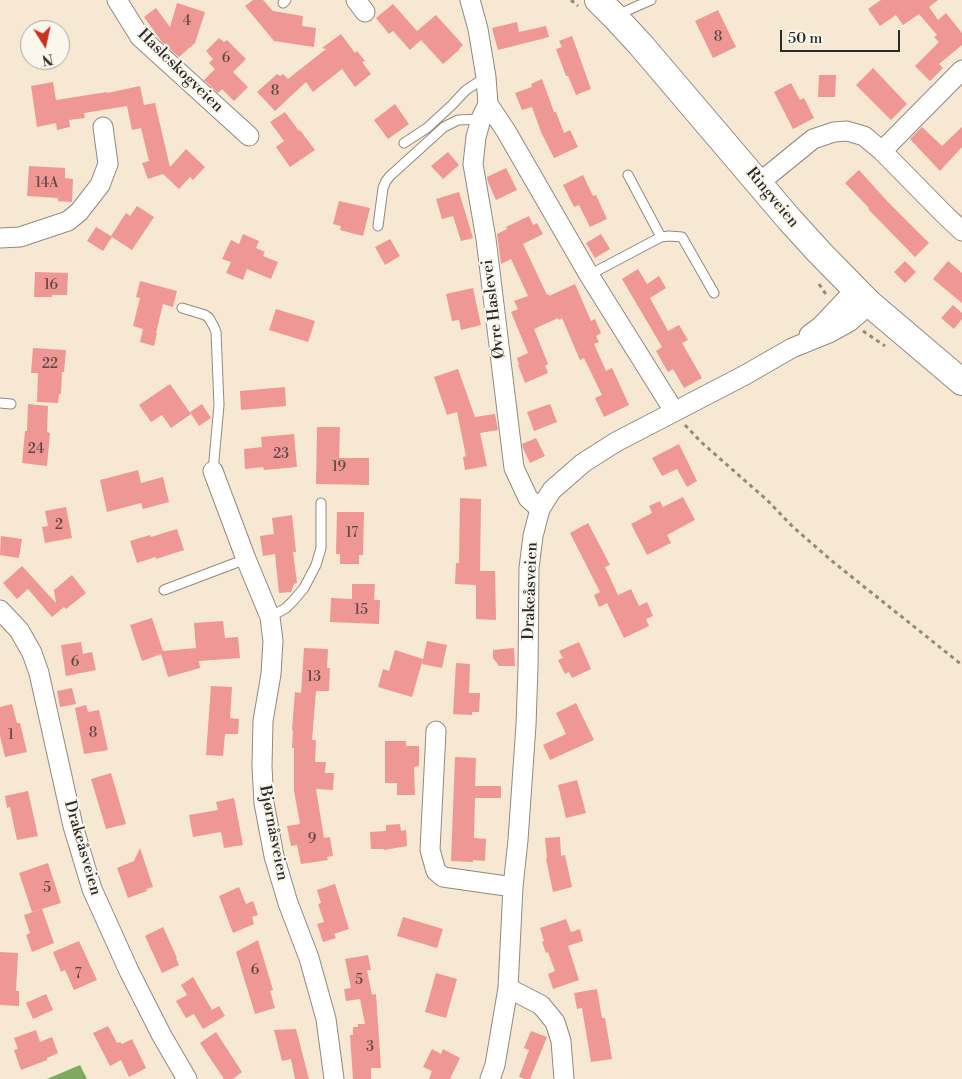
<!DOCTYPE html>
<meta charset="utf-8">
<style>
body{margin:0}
#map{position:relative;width:962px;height:1079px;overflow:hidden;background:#f7e8d3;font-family:"Libre Bodoni",serif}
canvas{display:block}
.north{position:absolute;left:20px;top:20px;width:50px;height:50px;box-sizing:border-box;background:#fbf7ec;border:1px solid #a8a59f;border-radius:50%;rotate:170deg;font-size:14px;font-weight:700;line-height:20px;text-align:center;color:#2b2b2b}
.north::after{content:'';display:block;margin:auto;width:18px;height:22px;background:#c8321e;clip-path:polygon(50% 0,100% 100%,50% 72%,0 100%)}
.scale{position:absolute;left:780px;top:30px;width:120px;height:22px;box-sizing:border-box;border:2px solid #2b2b2b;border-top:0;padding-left:6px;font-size:15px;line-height:18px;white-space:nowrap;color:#2b2b2b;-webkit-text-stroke:4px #fbf7ec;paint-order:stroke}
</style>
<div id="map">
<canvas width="962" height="1079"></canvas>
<div class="north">N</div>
<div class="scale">50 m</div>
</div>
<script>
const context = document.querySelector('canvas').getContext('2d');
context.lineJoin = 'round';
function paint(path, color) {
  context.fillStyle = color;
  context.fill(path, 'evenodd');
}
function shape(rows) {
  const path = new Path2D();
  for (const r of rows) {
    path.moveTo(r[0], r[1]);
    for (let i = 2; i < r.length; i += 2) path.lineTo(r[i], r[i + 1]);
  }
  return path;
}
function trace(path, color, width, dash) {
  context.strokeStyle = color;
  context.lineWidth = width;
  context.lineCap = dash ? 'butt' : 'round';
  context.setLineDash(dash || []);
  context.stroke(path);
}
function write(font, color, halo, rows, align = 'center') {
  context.font = font + ' "Libre Bodoni",serif';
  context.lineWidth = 4;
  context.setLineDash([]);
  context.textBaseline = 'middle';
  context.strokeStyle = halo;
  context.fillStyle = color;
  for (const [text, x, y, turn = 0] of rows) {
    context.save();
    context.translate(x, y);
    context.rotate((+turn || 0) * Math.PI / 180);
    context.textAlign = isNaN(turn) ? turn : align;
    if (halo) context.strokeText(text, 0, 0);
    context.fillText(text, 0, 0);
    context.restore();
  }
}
paint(shape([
 [80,1065,87,1079,47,1079]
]), '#80a960');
paint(shape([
 [253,0,263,0,273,11,303,16,302,26,316,28,314,47,274,41,245,6],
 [881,0,938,0,929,7,938,20,946,13,962,33,962,45,939,64,943,68,930,81,915,66,939,42,934,37,937,35,919,14,903,25,896,15,880,26,868,9],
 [177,3,205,12,195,43,179,57,162,42,144,17,156,8,170,27],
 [393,4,417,31,436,15,463,45,459,49,460,49,443,64,421,40,410,50,393,31,389,34,376,18],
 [718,10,736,47,713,58,695,21],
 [517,22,519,32,546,26,549,37,498,50,492,28],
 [341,34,355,53,357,51,365,61,362,62,371,74,355,87,342,69,313,92,306,82,275,111,257,92,277,74,280,76,283,74,288,79,326,49,322,48],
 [572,36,591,89,576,95,568,76,566,76,556,49,562,47,559,41],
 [219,38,224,42,227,40,246,59,233,72,248,87,234,101,222,89,218,93,204,80,215,69,209,63,213,59,206,51],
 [873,68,907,104,891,120,856,85],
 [819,75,836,75,835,97,818,97],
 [542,79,554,112,556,112,564,133,570,130,578,147,554,158,541,132,532,107,522,110,515,93,532,87,531,84],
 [53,82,56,100,107,92,107,93,140,86,144,105,155,103,170,167,186,149,205,167,193,180,190,177,179,189,163,174,148,179,142,163,149,161,141,128,132,130,127,106,84,113,85,118,69,120,70,127,57,130,56,123,37,127,31,86],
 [791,83,800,100,804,98,814,118,793,129,774,92],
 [395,104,409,124,388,139,374,120],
 [285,112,299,131,300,130,315,150,290,167,276,147,284,141,270,122],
 [922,127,942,146,962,127,962,147,940,171,910,139],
 [448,152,459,165,443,179,431,166],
 [29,166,65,168,65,178,73,179,72,202,58,201,58,198,27,196],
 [506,168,517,190,496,200,488,182,487,177],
 [859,170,888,202,929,243,915,257,868,209,869,208,845,183],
 [583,175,593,196,596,195,607,219,590,227,579,205,574,207,563,185],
 [459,192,473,238,461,241,453,216,442,219,436,199],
 [339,201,370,208,363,236,340,230,341,226,333,224],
 [137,206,154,217,132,250,112,237,103,251,87,241,96,227,111,236,126,213,130,216],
 [529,216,533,225,537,223,543,234,523,244,547,295,549,294,549,296,575,284,591,321,595,319,601,333,596,336,599,342,594,344,606,371,612,368,629,405,604,417,595,398,602,395,584,358,580,360,562,318,559,320,558,318,534,329,548,364,545,366,548,373,525,383,518,365,519,365,517,358,528,353,511,312,518,309,514,301,528,296,511,259,501,264,497,234,507,229,506,227],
 [243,234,259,241,256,248,265,252,263,256,278,262,271,279,247,269,243,280,226,273,231,262,222,259,231,240,239,244],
 [601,234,610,249,595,258,586,243],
 [390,239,400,256,385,265,375,247],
 [905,261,916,272,905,283,894,272],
 [948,261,962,273,962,303,933,279],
 [638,269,647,284,659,276,666,288,650,298,668,331,679,325,688,340,682,343,702,378,684,388,673,369,668,372,656,351,662,347,622,279],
 [35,272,68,273,67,295,52,295,52,297,34,297],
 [140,281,177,291,173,307,163,304,156,333,157,333,154,346,140,342,143,329,133,326,140,298,136,297],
 [473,288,481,325,461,330,459,320,452,321,446,294],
 [953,305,962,313,962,319,954,329,941,318],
 [276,309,315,321,308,342,269,330],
 [33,348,66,350,64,372,62,372,61,394,59,394,58,403,37,402,38,373,31,373],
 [458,369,475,417,495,414,498,430,480,433,487,466,465,470,463,457,466,456,457,412,447,415,434,377],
 [170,384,191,414,171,428,162,415,151,422,139,405],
 [285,387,286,406,241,410,240,391],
 [28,404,48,406,47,432,50,433,47,466,22,463,25,431,27,431],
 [202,404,211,418,199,426,190,412],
 [550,404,557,422,534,431,527,412],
 [317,427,340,427,339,458,369,458,369,485,316,484],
 [294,434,297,467,264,470,263,467,245,469,244,449,262,447,261,437],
 [536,438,545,456,530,463,523,448,522,444],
 [679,444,697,481,687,487,677,469,662,476,652,458],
 [138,470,141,483,163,477,169,502,143,509,141,503,107,512,100,480],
 [683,497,695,520,667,535,671,543,647,555,631,524,652,513,649,506,660,501,663,507],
 [460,498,481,499,480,571,495,571,496,620,476,619,476,585,455,584,456,563,459,563],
 [66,507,72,538,45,543,42,527,48,526,45,511],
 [337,512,364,512,363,555,359,555,359,564,340,564,340,554,336,554],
 [292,515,296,552,293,552,297,583,294,584,291,592,279,593,275,554,263,556,260,536,274,534,272,518],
 [588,523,610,565,605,567,618,595,631,589,639,606,647,602,653,616,646,619,649,626,624,638,607,603,599,607,594,595,600,592,570,533],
 [177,529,184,550,156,559,155,557,137,563,130,541,150,535,151,537],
 [1,536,22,539,19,558,0,555],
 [22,566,56,603,54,590,72,575,86,593,66,609,64,607,52,617,28,589,17,599,3,583],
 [352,584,375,584,374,600,380,600,379,624,330,622,331,598,352,599],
 [152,618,163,651,196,648,194,623,223,621,225,638,238,637,240,658,199,661,200,668,168,677,161,654,142,661,130,625],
 [427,641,447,645,442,668,422,664],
 [81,642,83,654,92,652,96,670,66,676,61,645],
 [579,642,591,669,572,678,569,672,565,674,558,660,563,658,559,651],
 [304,648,328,649,327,668,330,668,329,691,316,691,312,740,316,740,315,762,326,762,325,773,334,773,333,790,316,789,324,838,330,837,333,856,327,857,328,860,301,864,297,845,291,846,287,826,300,824,294,791,294,748,292,748,293,730,292,730,295,692,301,693],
 [514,648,515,666,499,666,493,658,493,650],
 [395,650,423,659,412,697,378,687,383,669,389,671],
 [456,663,470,664,469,693,480,693,479,712,472,712,472,715,453,714],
 [211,686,232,687,230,718,239,719,238,734,225,734,223,756,206,755],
 [72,688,76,704,60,707,57,691],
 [576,703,594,740,550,760,543,745,566,734,556,713],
 [12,704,17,723,20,723,27,752,5,757,0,736,0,707],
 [86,705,88,712,99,710,108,750,84,754,75,708],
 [385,741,406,741,406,746,419,746,419,766,414,767,415,795,397,795,397,783,385,783],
 [455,757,476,758,475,786,501,786,501,798,475,798,474,838,486,839,485,861,473,860,473,862,451,861],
 [111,773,126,824,106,829,91,779],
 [577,780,586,813,566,818,558,785],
 [28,791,38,836,17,840,10,807,7,808,5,796],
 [234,798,243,845,224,848,221,832,193,837,189,815,218,810,216,802],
 [400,824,401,831,406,830,407,846,384,850,384,849,371,849,370,832,386,831,386,825],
 [560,837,561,856,565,855,572,887,553,892,546,859,547,859,545,838],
 [140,848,153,887,146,889,147,891,128,898,117,868,134,861],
 [48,863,61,903,32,912,19,873],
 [335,884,349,929,334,934,336,938,323,942,317,924,324,922,318,904,321,903,317,890],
 [239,887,246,904,253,901,258,915,252,917,254,924,233,933,219,896],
 [42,909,54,943,32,952,26,935,30,933,24,915],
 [403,917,443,929,437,948,397,936],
 [566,919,571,932,580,929,583,941,568,946,579,980,553,989,548,974,555,971,548,952,546,953,542,942,544,941,540,928],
 [163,927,177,958,176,958,179,965,162,973,145,936],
 [258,940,273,990,270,991,275,1008,255,1014,236,952],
 [79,941,97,980,74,990,65,970,61,972,53,952],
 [0,952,18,953,16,991,19,991,19,1006,0,1005],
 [368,955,371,970,367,970,372,995,376,994,381,1068,371,1068,371,1079,353,1079,350,1035,353,1035,353,1027,358,1027,358,1024,365,1024,360,999,346,1001,344,989,351,988,345,959],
 [436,973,457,979,446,1018,425,1012],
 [193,977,212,1010,219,1006,225,1016,203,1029,194,1014,186,1018,176,1001,187,995,181,985],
 [597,989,602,1018,605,1018,612,1059,591,1062,582,1008,577,1009,574,993],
 [46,994,53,1010,33,1019,26,1003],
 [108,1026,117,1043,120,1042,122,1044,132,1039,146,1068,129,1077,121,1060,110,1066,93,1033],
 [296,1029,309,1079,295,1079,291,1059,282,1061,274,1030],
 [36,1030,40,1042,52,1037,58,1053,47,1058,47,1060,21,1070,14,1050,18,1049,14,1038],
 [531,1031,547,1037,530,1079,525,1079,519,1077,529,1050,524,1048],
 [216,1032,242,1072,233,1079,224,1079,200,1043],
 [432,1049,441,1054,443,1049,460,1058,450,1079,429,1079,432,1071,423,1067]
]), '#ef9794');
const lane = shape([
 [283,3,286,0],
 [617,15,651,0],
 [404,143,427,128,452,105,466,90,486,77],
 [628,175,661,237],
 [378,226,383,188,386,181,390,176,444,127,458,120,481,119],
 [589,275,661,237,669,236,682,237,714,293],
 [182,308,205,315,209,318,214,327,216,332,219,405,213,471],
 [0,403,11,404],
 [164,590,246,559],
 [270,617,286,608,293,601,304,588,316,565,321,548,321,503]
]);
const street = shape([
 [117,0,140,37,249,136],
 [356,0,365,12],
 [470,0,478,29,486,77,488,104,506,131,589,275,674,411],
 [488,104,481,119,476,137,473,164,486,239,514,468,528,498,540,509],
 [882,151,962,70],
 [759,183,813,139,834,132,847,131,864,136,882,151,943,213,962,231],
 [0,238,20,237,68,221,79,212,100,185,108,164,103,127],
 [809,335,821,326,856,289],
 [213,471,246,559,270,617,273,641,271,674,263,721,262,767,264,803,274,856,288,903,309,958,326,1019,334,1079],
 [0,610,19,630,32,653,39,673,73,826,92,889,129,971,162,1036,187,1079],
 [436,731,430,850,436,871,443,877,513,887],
 [508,988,541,1005,555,1022,561,1041,564,1079],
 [490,1079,495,1065,508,988,513,887,518,840,526,725,528,668,529,568,533,536,540,509,552,490,583,463,616,442,745,375,792,348,829,333,849,322,870,304]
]);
const secondary = shape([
 [598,0,615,17,640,44,789,219,819,252,870,304,962,382]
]);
trace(lane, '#918a7f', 11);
trace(street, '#918a7f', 21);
trace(secondary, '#918a7f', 28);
trace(shape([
 [571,0,578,6],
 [819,284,827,296],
 [863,331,885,346],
 [685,425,701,442,767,500,793,527,832,561,962,665]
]), '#918a7f', 3, [4, 4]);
trace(lane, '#fff', 9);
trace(street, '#fff', 19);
trace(secondary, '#fff', 26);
write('14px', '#5c4645', null, [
 ["4",187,22],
 ["8",718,38],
 ["6",226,59],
 ["8",275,92],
 ["14A",47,184],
 ["16",51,286],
 ["22",50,365],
 ["24",36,450],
 ["23",281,455],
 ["19",339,468],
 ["2",59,526],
 ["17",352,534],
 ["15",361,611],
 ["6",75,663],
 ["13",314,678],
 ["8",93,734],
 ["1",11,736],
 ["9",312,840],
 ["5",47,889],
 ["6",255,971],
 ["7",78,975],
 ["5",359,981],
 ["3",370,1048]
]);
write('16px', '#2b2b2b', '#fbf7ec', [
 ["Hasleskogveien",180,71,44],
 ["Ringveien",772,198,50],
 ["Øvre Haslevei",494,309,-97],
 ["Drakeåsveien",531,591,-88],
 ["Bjørnåsveien",273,833,79],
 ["Drakeåsveien",82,848,74]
]);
</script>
